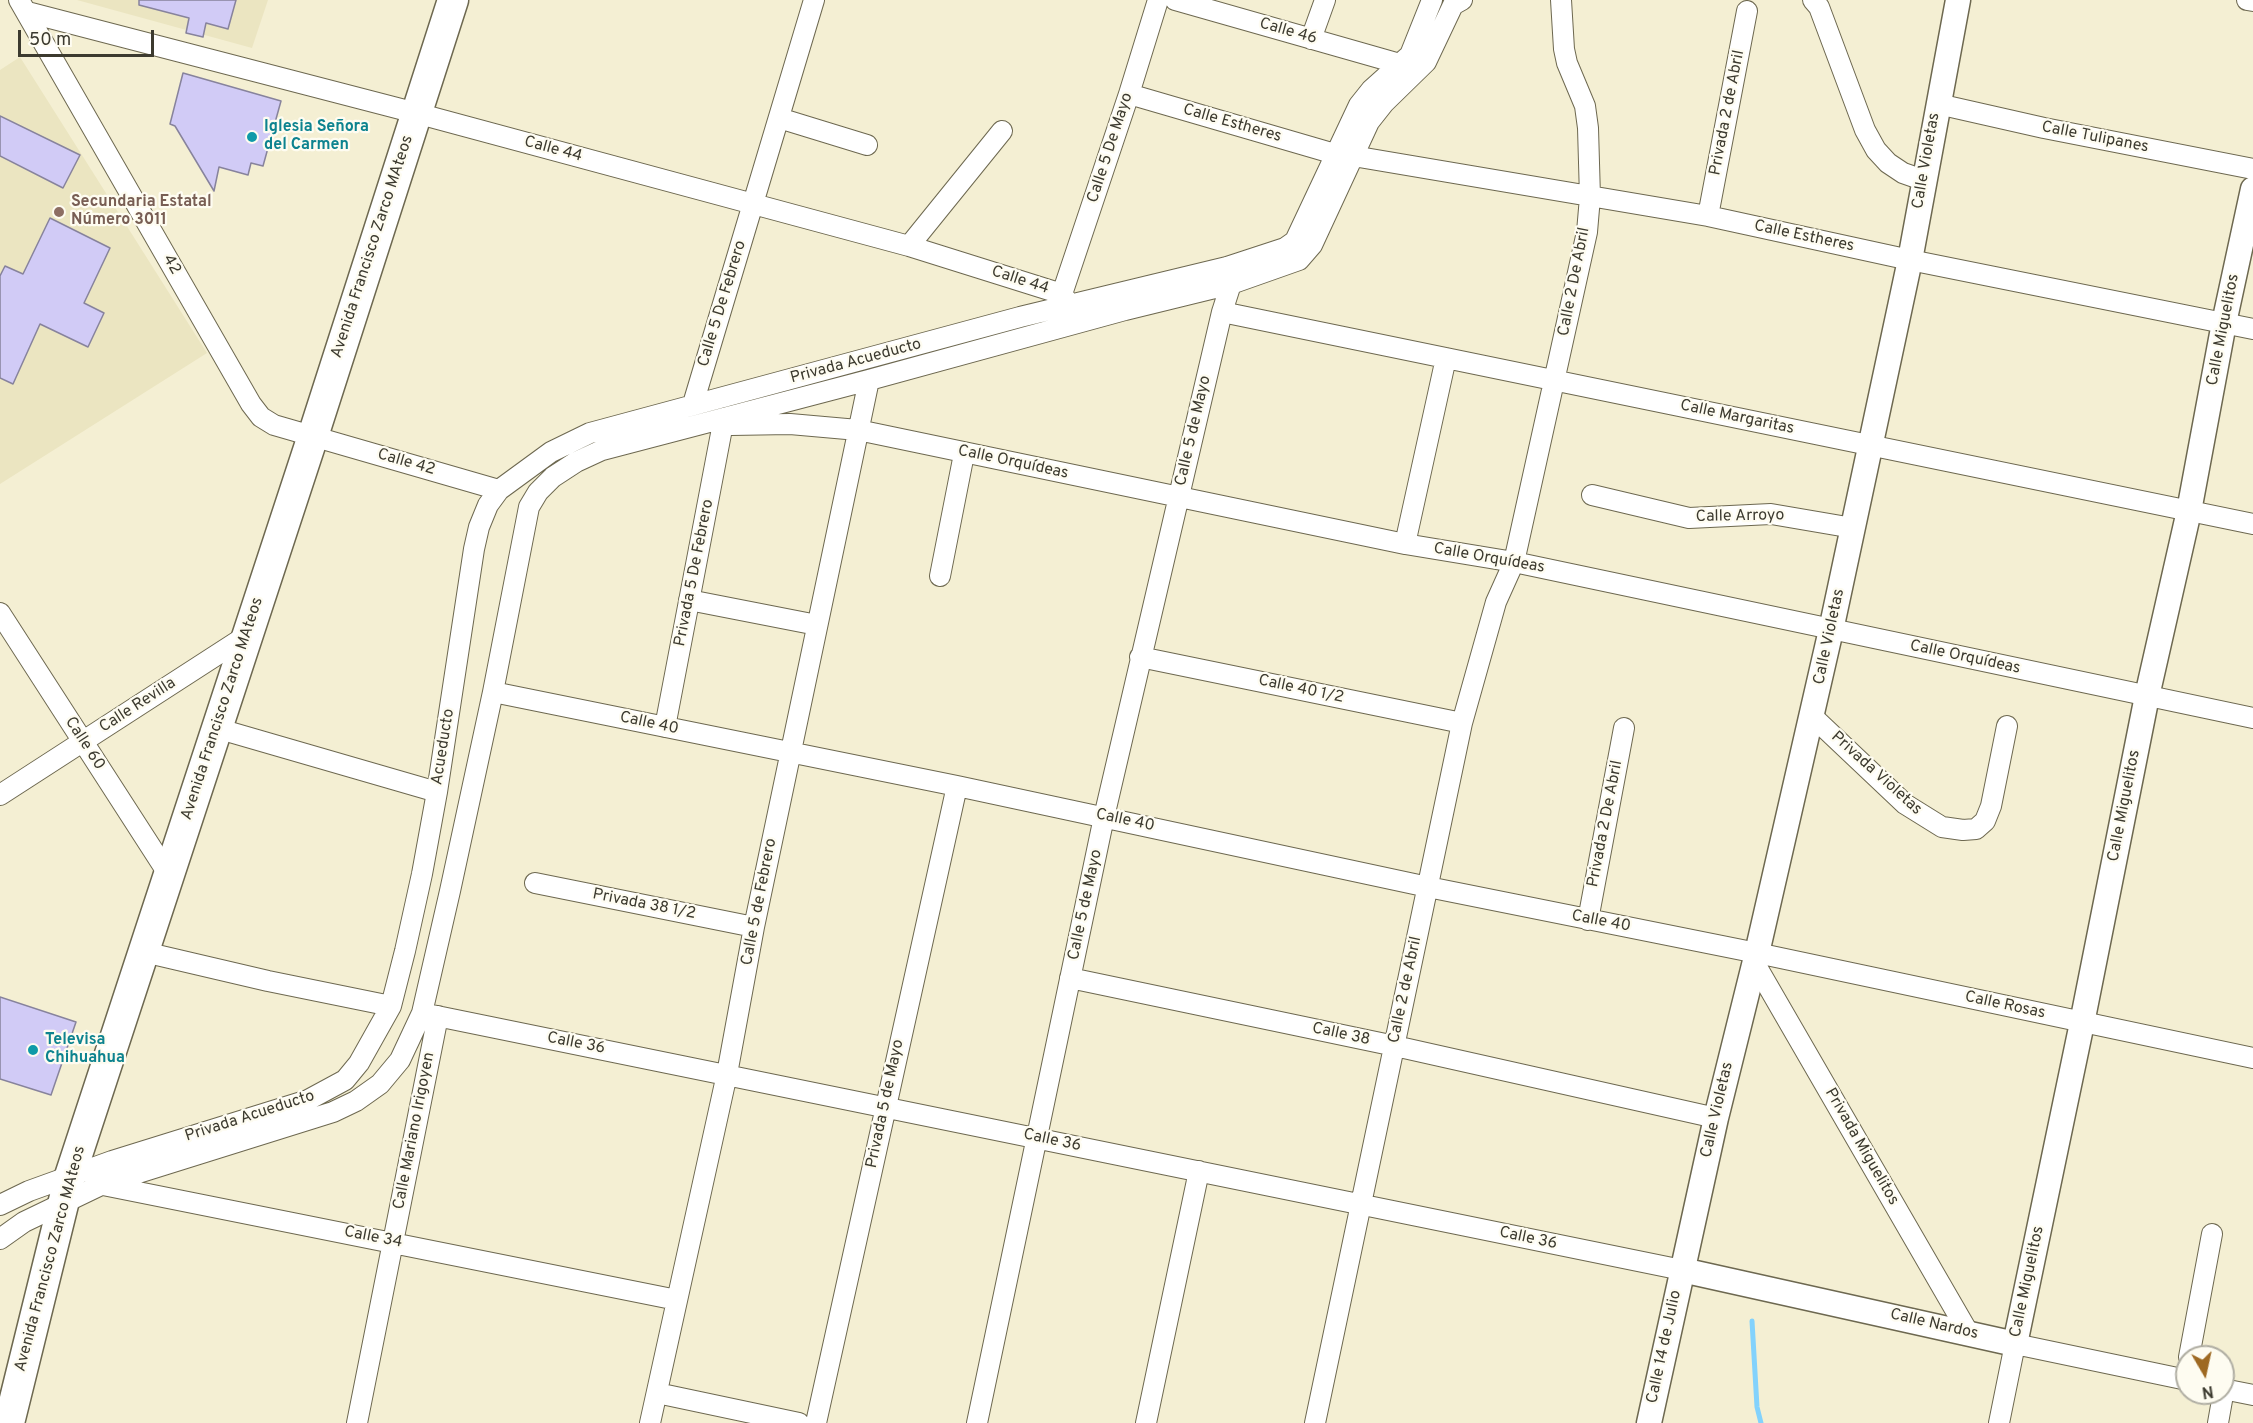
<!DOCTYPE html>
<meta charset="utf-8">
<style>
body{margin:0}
#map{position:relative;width:2253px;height:1423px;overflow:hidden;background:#f4efd3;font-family:Overpass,sans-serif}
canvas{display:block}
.north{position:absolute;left:2175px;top:1345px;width:60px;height:60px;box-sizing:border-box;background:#fefcf1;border:2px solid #b0aea3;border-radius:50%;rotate:171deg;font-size:16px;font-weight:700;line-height:24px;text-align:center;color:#3c3a2f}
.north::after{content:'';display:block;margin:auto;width:21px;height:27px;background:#9e6922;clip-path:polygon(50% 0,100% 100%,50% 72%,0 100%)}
.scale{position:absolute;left:18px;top:30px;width:136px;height:27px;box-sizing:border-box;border:3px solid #3c3a2f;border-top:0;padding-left:8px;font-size:18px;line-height:21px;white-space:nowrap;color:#3c3a2f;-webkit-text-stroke:4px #fefcf1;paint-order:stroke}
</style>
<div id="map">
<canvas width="2253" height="1423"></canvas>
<div class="north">N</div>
<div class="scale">50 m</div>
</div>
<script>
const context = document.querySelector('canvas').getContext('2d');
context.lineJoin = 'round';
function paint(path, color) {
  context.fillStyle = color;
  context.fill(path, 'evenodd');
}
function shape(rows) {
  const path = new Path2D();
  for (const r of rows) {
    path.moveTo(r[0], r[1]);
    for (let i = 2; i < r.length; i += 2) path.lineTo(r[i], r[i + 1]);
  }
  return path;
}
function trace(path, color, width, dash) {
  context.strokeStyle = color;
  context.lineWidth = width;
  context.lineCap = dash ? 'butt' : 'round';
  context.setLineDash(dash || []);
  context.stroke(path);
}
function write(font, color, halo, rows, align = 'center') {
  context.font = font + ' Overpass,sans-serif';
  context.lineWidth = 4.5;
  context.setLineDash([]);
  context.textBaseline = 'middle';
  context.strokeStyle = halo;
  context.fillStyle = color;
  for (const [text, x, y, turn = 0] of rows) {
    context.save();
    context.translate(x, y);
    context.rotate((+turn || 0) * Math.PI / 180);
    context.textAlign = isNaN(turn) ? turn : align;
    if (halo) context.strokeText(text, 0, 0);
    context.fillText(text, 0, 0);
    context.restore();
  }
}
paint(shape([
 [77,0,268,0,252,48],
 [20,57,207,353,0,484,0,70]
]), '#ebe5c1');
trace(shape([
 [1752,1321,1757,1407,1761,1423]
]), '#83d2fc', 5);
const building = shape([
 [139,0,236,0,228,29,206,23,203,37,186,33,189,18,139,5,139,0],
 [183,73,281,101,263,166,251,163,248,175,219,167,214,191,175,126,170,124,183,73],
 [0,116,80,155,63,188,0,156,0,116],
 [50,218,110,248,84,303,104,313,88,347,40,324,13,384,0,378,0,276,5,266,23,274,50,218],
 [0,997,76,1022,51,1095,0,1079,0,997]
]);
paint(building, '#d1cbf6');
trace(building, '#87839c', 1.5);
const minor = shape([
 [19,0,251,404,261,417,274,425,499,490],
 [1175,0,1400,64],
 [1813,0,1819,7,1865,130,1876,150,1888,163,1903,173,1923,180],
 [2247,0,2253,1],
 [27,12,416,113,909,246,1062,294,1070,305],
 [1311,39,1325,0],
 [1129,94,1335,154],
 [1938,104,2044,128,2253,169],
 [779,118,867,145],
 [1353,156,1708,216,1910,260,2253,329],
 [1708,216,1747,11],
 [909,246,1002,131],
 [1062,294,1129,94,1158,0],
 [1222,312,2253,524],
 [693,404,814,0],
 [731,425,790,424,858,430,1405,544,1514,562,2253,718],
 [1592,495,1689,518,1771,514,1853,528],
 [1405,544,1446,358],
 [940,576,964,454],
 [689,600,817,625],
 [0,613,169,875],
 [1140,657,1462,723],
 [493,692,957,786,1428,887,1757,953,2253,1058],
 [1812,716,1905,804,1942,827,1963,830,1976,829,1985,821,1991,806,2007,726],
 [665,727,724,418],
 [216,728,437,792],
 [0,795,246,636],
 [535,883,754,927],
 [1588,920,1624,728],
 [144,952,268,981,391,1006],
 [1754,962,1968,1332],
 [1070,978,1395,1046,1716,1118],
 [422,1013,1682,1270],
 [103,1185,677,1300],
 [0,1205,29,1191,112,1161,308,1100,345,1080,359,1063,391,1006,405,951,422,874,437,792,474,549,479,527,488,505,499,490,551,452,590,433,1020,317,1227,267,1285,248,1295,241,1359,105,1371,90,1410,55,1432,0],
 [0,1239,24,1222,103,1184,333,1112,356,1101,380,1084,400,1060,422,1013,450,891,493,692,529,507,538,492,553,477,576,462,602,450,869,380,1125,310,1231,284,1299,260,1312,245,1369,122,1384,103,1426,62,1453,5,1462,0],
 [2189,1357,2212,1234],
 [2223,1389,2253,1395],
 [657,1393,799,1423],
 [357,1423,438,1016],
 [650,1423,727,1074,754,927,869,380],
 [816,1423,957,786],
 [977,1423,1104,817,1222,312,1231,284],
 [1146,1423,1199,1171],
 [1315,1423,1462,723,1496,602,1514,562,1587,232,1590,197,1588,128,1585,106,1567,63,1564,49,1561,0],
 [1999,1423,2015,1344,2187,1380],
 [2218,1423,2224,1389]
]);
const tertiary = shape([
 [1682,1270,2015,1344,2082,1023,2147,696,2189,511,2224,323,2253,189],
 [1649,1423,1716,1118,1757,953,1831,630,1910,260,1958,0]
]);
const primary = shape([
 [9,1423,70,1176,313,436,453,0]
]);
trace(minor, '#6d6850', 22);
trace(tertiary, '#6d6850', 27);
trace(primary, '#6d6850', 33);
trace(minor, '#fff', 20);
trace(tertiary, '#fff', 24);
trace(primary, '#fff', 30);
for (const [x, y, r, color] of [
 [252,137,6,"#0f9aa8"],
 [59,212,6,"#8d6e63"],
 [33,1050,6,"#0f9aa8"]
]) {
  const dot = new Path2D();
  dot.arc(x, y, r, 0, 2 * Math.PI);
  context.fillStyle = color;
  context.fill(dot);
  trace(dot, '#fefcf1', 2);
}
write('16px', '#3c3a2f', '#fefcf1', [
 ["Calle 46",1288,32,16],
 ["Privada 2 de Abril",1728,113,-79],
 ["Calle Estheres",1232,124,16],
 ["Calle Tulipanes",2095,138,11],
 ["Calle 5 De Mayo",1111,148,-72],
 ["Calle 44",553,150,15],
 ["Calle Violetas",1927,161,-80],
 ["Calle Estheres",1804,237,12],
 ["Avenida Francisco Zarco MAteos",373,247,-72],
 ["42",171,265,60],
 ["Calle 44",1020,281,18],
 ["Calle 2 De Abril",1575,282,-79],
 ["Calle 5 De Febrero",723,304,-73],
 ["Calle Miguelitos",2224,330,-79],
 ["Privada Acueducto",856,362,-15],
 ["Calle Margaritas",1737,418,12],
 ["Calle 5 de Mayo",1194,431,-77],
 ["Calle 42",406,463,16],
 ["Calle Orquídeas",1013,463,12],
 ["Calle Arroyo",1740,517,-1],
 ["Calle Orquídeas",1489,559,10],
 ["Privada 5 De Febrero",695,573,-79],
 ["Calle Violetas",1830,637,-78],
 ["Calle Orquídeas",1965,658,12],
 ["Calle 40 1/2",1301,690,12],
 ["Calle Revilla",138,706,-33],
 ["Avenida Francisco Zarco MAteos",223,709,-72],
 ["Calle 40",649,724,12],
 ["Calle 60",84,744,57],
 ["Acueducto",444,747,-81],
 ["Privada Violetas",1876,774,42],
 ["Calle Miguelitos",2125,806,-79],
 ["Calle 40",1125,821,12],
 ["Privada 2 De Abril",1606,824,-79],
 ["Calle 5 de Febrero",760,902,-79],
 ["Privada 38 1/2",644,905,11],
 ["Calle 5 de Mayo",1086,905,-78],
 ["Calle 40",1601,922,11],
 ["Calle 2 de Abril",1406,990,-78],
 ["Calle Rosas",2005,1006,12],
 ["Calle 38",1341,1035,12],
 ["Calle 36",576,1044,11],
 ["Privada 5 de Mayo",886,1104,-78],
 ["Calle Violetas",1718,1110,-77],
 ["Privada Acueducto",250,1117,-18],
 ["Calle Mariano Irigoyen",415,1131,-79],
 ["Calle 36",1052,1141,12],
 ["Privada Miguelitos",1861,1147,60],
 ["Calle 34",373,1238,11],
 ["Calle 36",1528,1239,12],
 ["Avenida Francisco Zarco MAteos",51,1259,-75],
 ["Calle Miguelitos",2028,1282,-78],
 ["Calle Nardos",1934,1325,13],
 ["Calle 14 de Julio",1665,1347,-78]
]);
write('bold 16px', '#0d838f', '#fefcf1', [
 ["Iglesia Señora",264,128],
 ["del Carmen",264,146],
 ["Televisa",45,1041],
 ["Chihuahua",45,1059]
], 'left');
write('bold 16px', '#785e54', '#fefcf1', [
 ["Secundaria Estatal",71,203],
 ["Número 3011",71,221]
], 'left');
</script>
